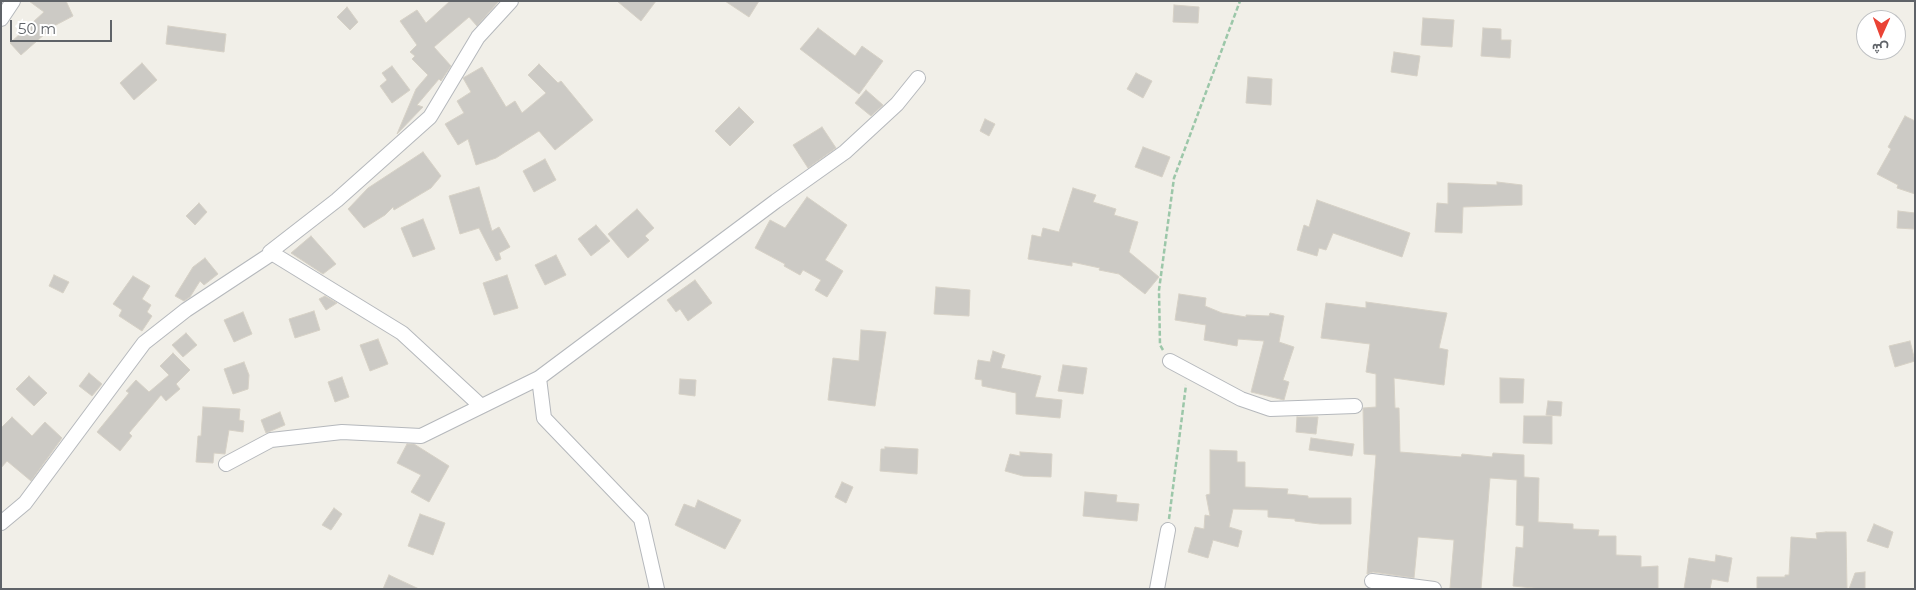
<!DOCTYPE html>
<meta charset="utf-8">
<style>
body{margin:0}
#map{position:relative;width:1916px;height:590px;overflow:hidden;background:#f1efe8;font-family:Montserrat,Vazirmatn,sans-serif}
canvas{display:block}
.frame{position:absolute;inset:0;border:2px solid #5f6368;pointer-events:none}
.north{position:absolute;left:1856px;top:10px;width:50px;height:50px;box-sizing:border-box;background:#fff;border:1px solid #bfc1c3;border-radius:50%;rotate:182deg;font-size:14px;font-weight:700;line-height:20px;text-align:center;color:#5f6368}
.north::after{content:'';display:block;margin:auto;width:18px;height:22px;background:#ea4335;clip-path:polygon(50% 0,100% 100%,50% 72%,0 100%)}
.scale{position:absolute;left:10px;top:20px;width:102px;height:22px;box-sizing:border-box;border:2px solid #5f6368;border-top:0;padding-left:6px;font-size:15px;line-height:18px;white-space:nowrap;color:#5f6368;-webkit-text-stroke:4px #fff;paint-order:stroke}
</style>
<div id="map">
<canvas width="1916" height="590"></canvas>
<div class="frame"></div>
<div class="north">ش</div>
<div class="scale">50 m</div>
</div>
<script>
const context = document.querySelector('canvas').getContext('2d');
context.lineJoin = 'round';
function paint(path, color) {
  context.fillStyle = color;
  context.fill(path, 'evenodd');
}
function shape(rows) {
  const path = new Path2D();
  for (const r of rows) {
    path.moveTo(r[0], r[1]);
    for (let i = 2; i < r.length; i += 2) path.lineTo(r[i], r[i + 1]);
  }
  return path;
}
function trace(path, color, width, dash) {
  context.strokeStyle = color;
  context.lineWidth = width;
  context.lineCap = dash ? 'butt' : 'round';
  context.setLineDash(dash || []);
  context.stroke(path);
}
const building = shape([
 [29,1,66,1,73,16,54,26,21,55,10,43,44,12,29,1],
 [450,1,499,1,477,26,469,17,434,47,451,66,441,81,439,79,417,105,423,107,397,134,416,89,428,75,412,59,415,56,410,52,417,45,400,21,417,10,426,23,450,1],
 [617,1,656,1,641,21,617,1],
 [725,1,759,1,749,17,725,1],
 [1174,5,1199,7,1198,23,1173,22,1174,5],
 [347,7,358,22,350,30,337,17,347,7],
 [1423,18,1454,20,1452,47,1421,45,1423,18],
 [168,26,226,34,224,52,166,44,168,26],
 [818,28,855,56,862,46,883,61,859,94,800,49,818,28],
 [1483,28,1501,29,1501,40,1511,40,1510,58,1481,56,1483,28],
 [1394,52,1420,56,1417,76,1391,72,1394,52],
 [142,63,157,80,134,100,120,83,142,63],
 [539,64,558,83,561,81,593,120,555,150,539,131,496,158,476,165,468,139,458,145,445,124,464,113,457,101,471,92,463,78,482,67,506,107,515,101,522,113,546,93,528,75,539,64],
 [392,66,410,90,392,103,380,86,387,80,382,73,392,66],
 [1136,73,1152,81,1143,98,1127,89,1136,73],
 [1248,77,1272,79,1271,105,1246,103,1248,77],
 [866,90,883,105,871,116,855,103,866,90],
 [739,107,754,122,730,146,715,131,739,107],
 [1905,116,1915,121,1915,194,1897,188,1898,185,1877,174,1891,149,1888,147,1905,116],
 [985,119,995,124,989,136,980,131,985,119],
 [822,127,836,148,808,168,793,145,822,127],
 [1143,147,1170,157,1162,177,1135,167,1143,147],
 [423,152,441,176,431,188,394,210,393,207,385,215,364,228,348,209,368,188,423,152],
 [545,159,556,180,534,192,523,171,545,159],
 [1497,182,1522,185,1522,205,1463,207,1462,233,1435,232,1437,203,1448,204,1448,183,1497,185,1497,182],
 [479,187,492,231,499,227,510,247,499,253,501,259,496,261,479,228,460,234,449,196,479,187],
 [1073,188,1096,195,1093,202,1116,209,1114,215,1138,222,1129,252,1159,277,1145,294,1119,274,1099,270,1100,268,1072,262,1072,266,1028,259,1032,235,1041,237,1043,228,1059,232,1073,188],
 [807,197,847,225,825,260,843,271,827,297,815,290,821,280,803,270,800,275,784,266,785,264,755,248,770,220,785,228,807,197],
 [1317,200,1410,233,1402,257,1333,233,1326,250,1319,248,1317,256,1297,250,1304,225,1309,227,1317,200],
 [199,203,207,212,195,225,186,216,199,203],
 [637,209,654,228,645,236,649,240,628,258,608,234,637,209],
 [1898,211,1915,213,1914,229,1897,228,1898,211],
 [423,219,435,249,413,257,401,228,423,219],
 [596,225,610,241,591,256,578,239,596,225],
 [311,236,336,264,323,274,291,253,311,236],
 [556,255,566,275,545,285,535,265,556,255],
 [205,258,218,274,204,285,200,281,190,297,184,301,175,296,193,267,205,258],
 [54,275,69,282,63,293,49,286,54,275],
 [507,275,518,308,494,315,483,283,507,275],
 [133,276,150,286,142,299,151,305,147,312,152,316,142,331,119,316,122,310,113,304,133,276],
 [695,280,712,303,688,321,680,309,676,312,667,300,695,280],
 [936,287,970,290,969,316,934,314,936,287],
 [1179,294,1206,298,1205,306,1222,313,1246,317,1246,315,1269,316,1270,313,1284,316,1279,342,1294,347,1283,380,1289,382,1284,400,1251,392,1264,341,1238,339,1237,346,1204,340,1206,325,1175,320,1179,294],
 [325,296,337,303,326,310,319,299,325,296],
 [1366,302,1447,313,1439,348,1448,350,1444,385,1394,378,1395,408,1399,408,1400,452,1461,457,1462,454,1492,457,1493,453,1524,455,1524,477,1539,478,1538,522,1573,524,1573,529,1599,530,1598,536,1616,536,1616,555,1641,556,1641,567,1658,566,1658,589,1543,589,1513,586,1516,547,1523,548,1524,526,1516,525,1517,480,1490,478,1481,589,1450,588,1454,540,1418,537,1414,578,1373,572,1367,574,1376,455,1364,454,1363,408,1376,407,1376,374,1366,372,1370,344,1321,338,1326,303,1366,308,1366,302],
 [314,311,320,330,295,338,289,319,314,311],
 [243,312,252,334,234,342,224,320,243,312],
 [861,330,886,332,875,406,828,400,833,358,859,361,861,330],
 [186,333,197,345,183,357,172,345,186,333],
 [378,339,388,364,370,371,360,345,378,339],
 [1910,341,1915,361,1895,367,1889,346,1910,341],
 [993,351,1005,355,1001,368,1041,376,1035,397,1062,400,1060,418,1016,414,1016,393,982,386,982,380,975,379,978,360,990,362,993,351],
 [173,353,190,370,176,384,180,389,166,401,161,395,129,433,132,436,120,451,97,432,129,393,126,391,136,380,149,392,169,375,160,366,173,353],
 [244,362,249,375,248,389,233,394,224,369,244,362],
 [1063,365,1087,368,1083,394,1058,391,1063,365],
 [89,373,102,384,92,396,79,386,89,373],
 [29,376,47,393,34,406,16,389,29,376],
 [342,377,349,397,335,402,328,382,342,377],
 [1500,378,1524,379,1523,403,1500,403,1500,378],
 [680,379,696,380,695,396,679,394,680,379],
 [1548,401,1562,402,1561,416,1546,415,1548,401],
 [203,407,240,409,239,420,244,421,243,432,229,430,225,454,214,453,213,463,196,462,198,436,201,436,203,407],
 [280,412,285,425,266,433,261,420,280,412],
 [1524,416,1552,416,1552,444,1523,443,1524,416],
 [12,417,32,436,45,422,62,438,31,481,7,461,1,468,1,428,12,417],
 [1297,417,1318,417,1316,434,1296,432,1297,417],
 [1311,438,1354,444,1352,456,1309,450,1311,438],
 [407,444,414,444,449,466,429,502,411,492,421,475,397,463,407,444],
 [885,447,918,449,917,474,880,471,881,449,885,449,885,447],
 [1210,450,1237,451,1237,462,1245,462,1245,487,1288,489,1287,494,1308,496,1308,498,1351,498,1351,524,1320,524,1295,521,1295,519,1268,517,1268,510,1233,509,1229,527,1242,531,1238,547,1213,540,1208,558,1188,552,1195,527,1204,529,1205,515,1210,516,1206,495,1210,494,1210,450],
 [1020,452,1052,454,1051,477,1023,476,1005,471,1010,454,1020,456,1020,452],
 [842,482,853,487,846,503,835,497,842,482],
 [1085,492,1117,495,1116,502,1139,504,1137,521,1083,516,1085,492],
 [698,500,741,520,725,549,675,525,684,504,695,508,698,500],
 [334,508,342,514,331,530,322,525,334,508],
 [420,514,445,523,433,555,408,546,420,514],
 [1874,524,1893,532,1888,548,1867,541,1874,524],
 [1826,532,1846,532,1847,589,1757,589,1757,577,1785,577,1785,575,1789,575,1791,537,1817,539,1816,533,1826,532],
 [1716,555,1732,558,1728,582,1712,579,1710,589,1684,589,1689,558,1715,562,1716,555],
 [1865,572,1865,589,1849,589,1855,573,1865,572],
 [389,575,419,589,383,589,389,575]
]);
paint(building, '#cccac5');
trace(building, '#d6d1c6', 1);
const minor = shape([
 [1,19,13,1],
 [270,252,402,333,481,406],
 [1170,361,1241,399,1270,409,1355,406],
 [226,464,271,440,342,432,421,436,539,378],
 [1,523,25,503,144,343,186,310,271,254,270,252,337,200,430,117,478,37,511,1],
 [1372,581,1434,589],
 [657,589,641,519,544,418,539,378,776,201,845,152,897,104,918,78],
 [1157,589,1168,530]
]);
trace(minor, '#b5b8bc', 16);
trace(shape([
 [1163,350,1160,345,1159,290,1174,178,1240,1],
 [1169,519,1186,385]
]), '#9cc7a9', 2.5, [5, 2.5]);
trace(minor, '#fff', 14);
</script>
